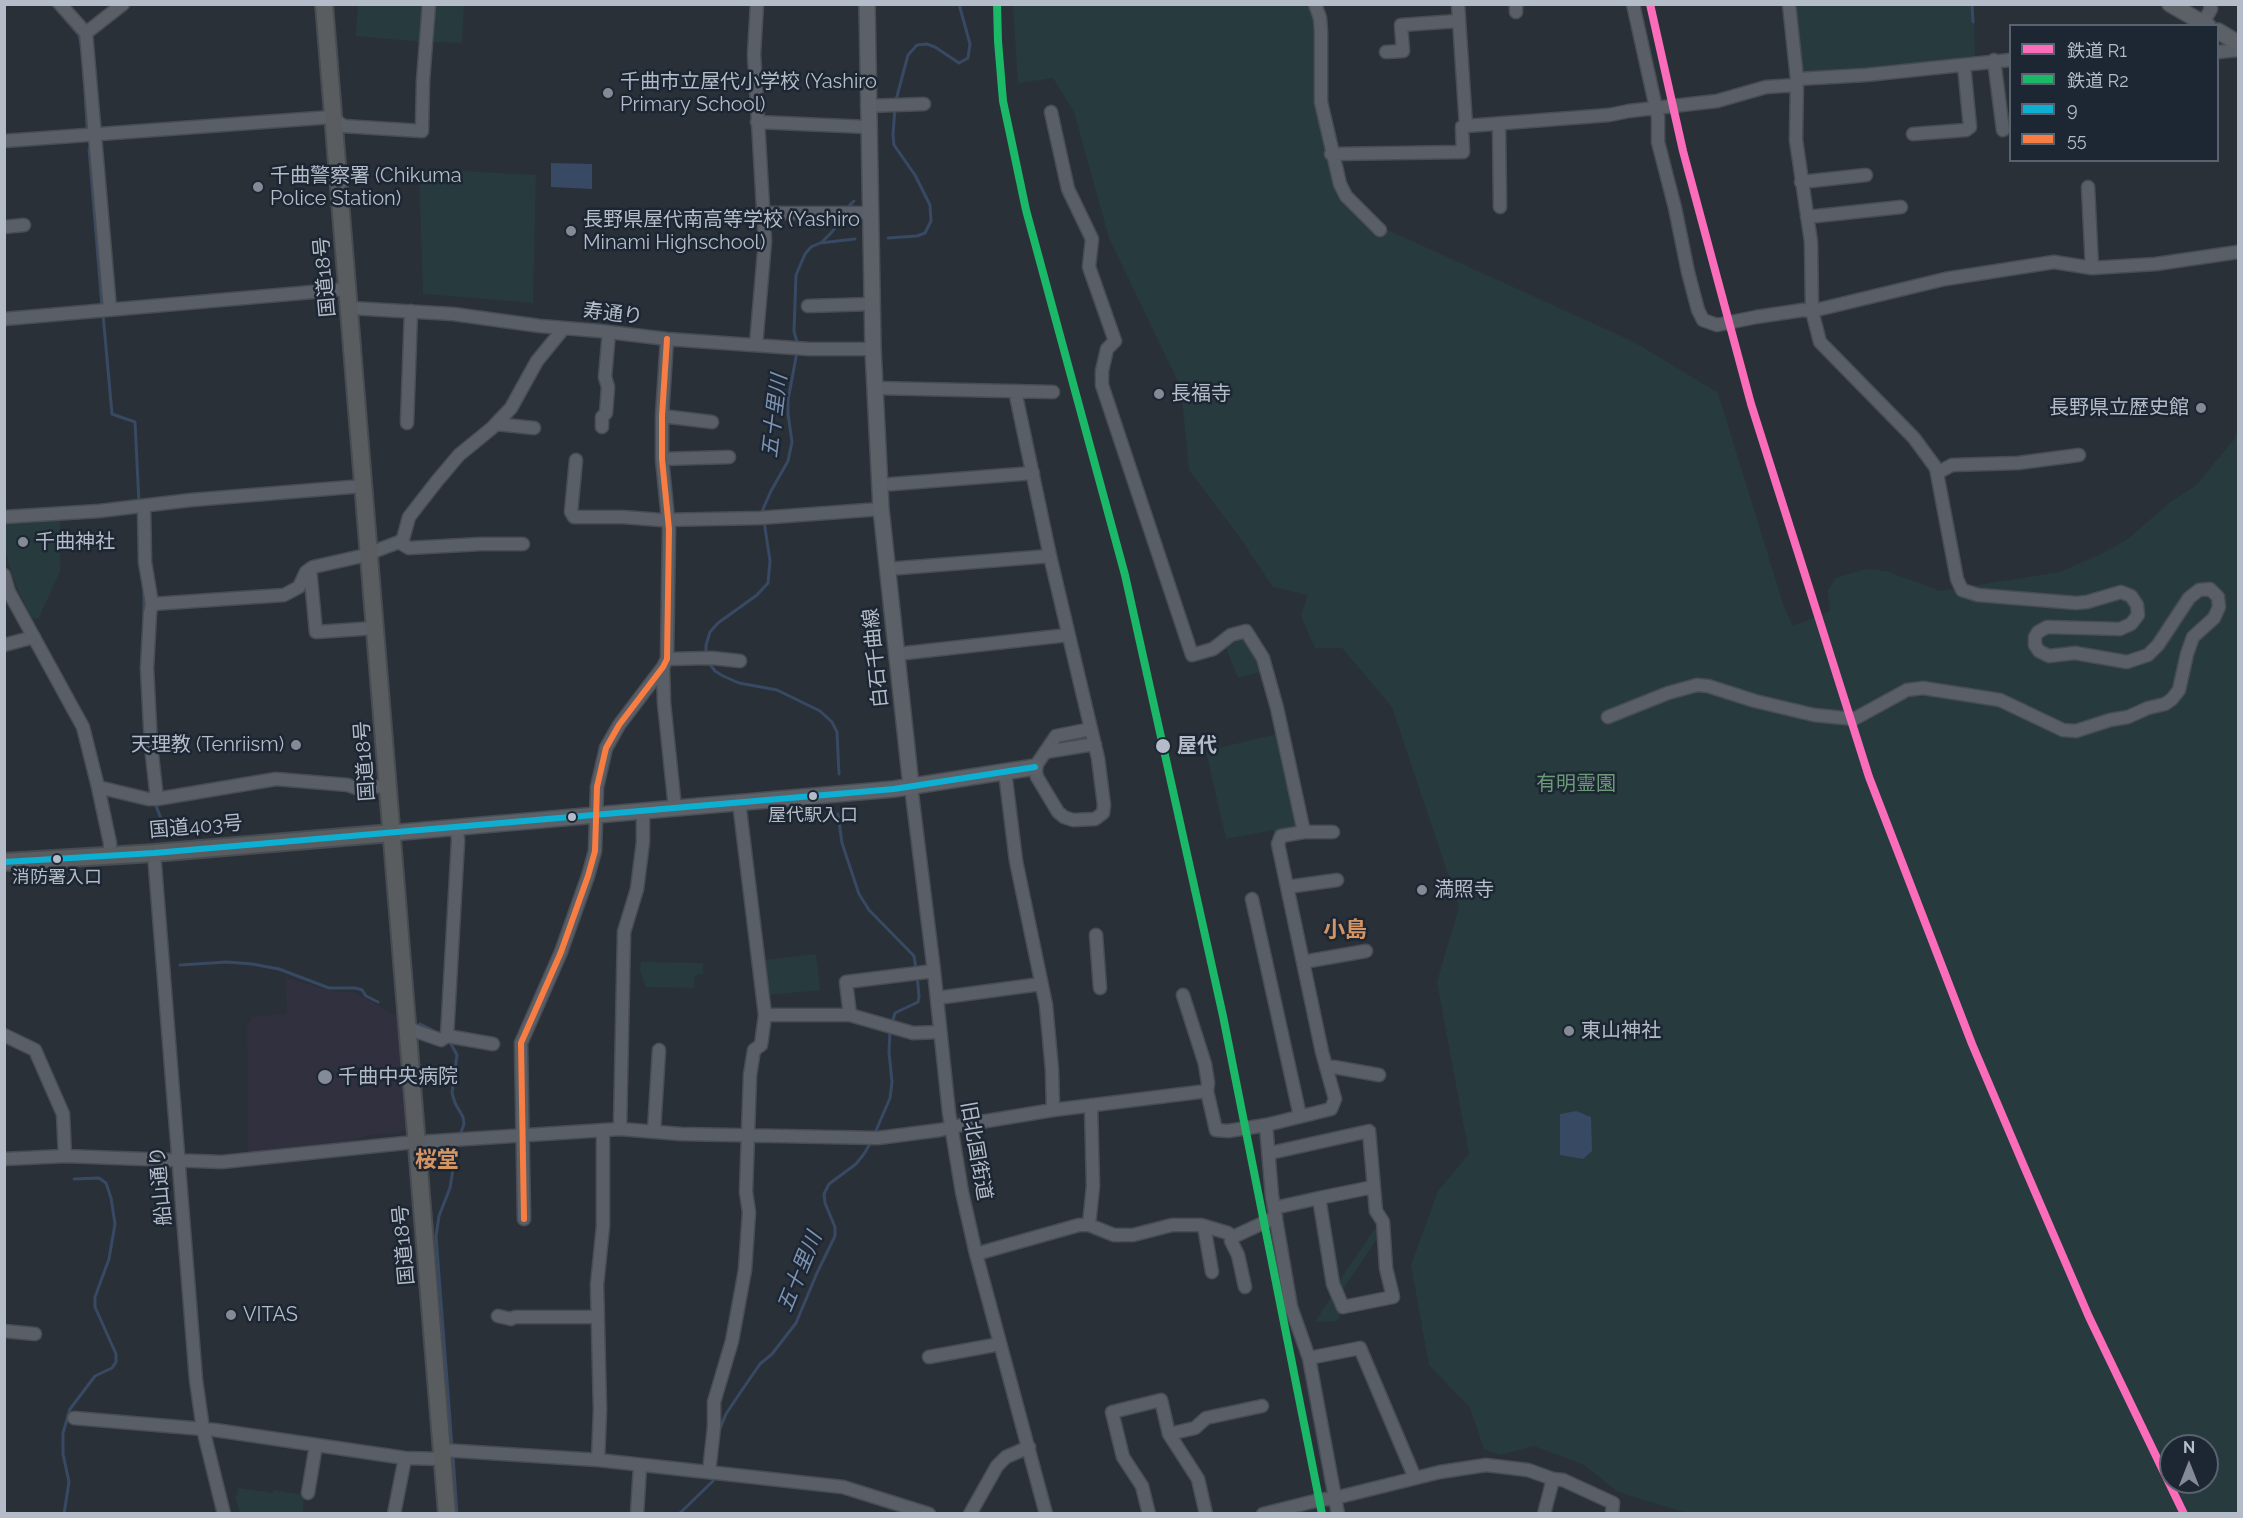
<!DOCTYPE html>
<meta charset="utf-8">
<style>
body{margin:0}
#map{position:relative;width:2243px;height:1518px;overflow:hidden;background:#2a3038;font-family:Raleway,"Noto Sans JP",sans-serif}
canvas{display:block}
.frame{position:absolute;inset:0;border:6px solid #b4bcc9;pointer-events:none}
.legend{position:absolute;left:2009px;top:24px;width:210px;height:138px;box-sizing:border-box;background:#1d2633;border:2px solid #59626f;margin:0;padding:8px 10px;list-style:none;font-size:18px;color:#b4bcc9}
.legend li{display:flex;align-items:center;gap:12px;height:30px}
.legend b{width:30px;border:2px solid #59626f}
.north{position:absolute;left:2159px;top:1434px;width:60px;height:60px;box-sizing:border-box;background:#1d2633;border:2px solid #59626f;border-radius:50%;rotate:0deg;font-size:16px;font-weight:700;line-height:24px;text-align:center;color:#b4bcc9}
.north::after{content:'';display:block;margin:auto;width:21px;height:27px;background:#848b96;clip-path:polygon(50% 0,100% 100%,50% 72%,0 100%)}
</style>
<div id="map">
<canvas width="2243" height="1518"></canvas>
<div class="frame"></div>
<ul class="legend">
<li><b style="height:8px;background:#fb6dba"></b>鉄道 R1</li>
<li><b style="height:8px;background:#1ab867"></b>鉄道 R2</li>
<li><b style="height:8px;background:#0dafd3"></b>9</li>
<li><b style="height:8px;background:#f77d43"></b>55</li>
</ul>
<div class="north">N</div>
</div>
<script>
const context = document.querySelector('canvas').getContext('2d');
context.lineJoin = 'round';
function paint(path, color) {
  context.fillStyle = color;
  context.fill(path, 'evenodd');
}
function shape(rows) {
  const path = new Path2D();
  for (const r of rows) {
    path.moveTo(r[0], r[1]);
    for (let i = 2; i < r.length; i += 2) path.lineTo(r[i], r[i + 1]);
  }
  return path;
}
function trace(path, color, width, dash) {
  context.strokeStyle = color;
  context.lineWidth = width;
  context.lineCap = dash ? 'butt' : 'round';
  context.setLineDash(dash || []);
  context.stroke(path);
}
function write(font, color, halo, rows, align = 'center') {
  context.font = font + ' Raleway,"Noto Sans JP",sans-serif';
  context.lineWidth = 5;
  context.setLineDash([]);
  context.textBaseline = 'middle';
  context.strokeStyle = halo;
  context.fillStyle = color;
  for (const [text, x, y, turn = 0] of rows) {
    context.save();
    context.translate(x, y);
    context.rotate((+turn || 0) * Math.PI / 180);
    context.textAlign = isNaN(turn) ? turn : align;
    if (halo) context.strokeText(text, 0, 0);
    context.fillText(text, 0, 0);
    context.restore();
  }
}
paint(shape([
 [285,977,332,991,354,992,397,1016,407,1128,400,1133,374,1134,344,1143,248,1154,247,1026,252,1017,287,1013]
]), '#31303e');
paint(shape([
 [358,5,426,5,423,42,356,36],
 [433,5,464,5,462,43,430,42],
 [1013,5,1310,5,1316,24,1328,157,1334,185,1381,227,1634,342,1718,393,1784,607,1793,626,1830,611,1828,590,1836,578,1866,569,1886,571,1940,591,2060,572,2101,554,2128,539,2169,503,2195,486,2233,441,2238,431,2238,1513,1687,1513,1618,1492,1584,1465,1534,1446,1500,1455,1484,1449,1470,1408,1429,1365,1411,1265,1438,1191,1469,1154,1437,982,1459,907,1392,707,1342,648,1315,648,1301,616,1308,595,1273,587,1238,535,1189,470,1181,388,1109,238,1074,112,1053,78,1018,83],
 [2171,1446,2207,1446,2207,1482,2171,1482],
 [1793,5,1974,5,1975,57,1964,60,1861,71,1804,74,1800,71],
 [419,169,536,175,533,303,423,294],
 [60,518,60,571,39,618,32,619,18,590,9,565,5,547,4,525,7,522],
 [1241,639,1245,639,1257,658,1261,672,1238,678,1226,648],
 [1277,734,1299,829,1275,832,1273,830,1226,839,1206,751],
 [816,954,820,990,769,995,764,960],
 [641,962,703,963,703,974,695,975,694,988,646,987,640,971],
 [1378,1224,1379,1236,1341,1292,1338,1283],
 [1332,1296,1340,1316,1337,1321,1315,1322],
 [238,1488,273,1493,273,1490,304,1495,303,1513,240,1513,235,1496,237,1495]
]), '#273a3e');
paint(shape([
 [551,163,592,164,592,189,551,187],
 [1576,1111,1591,1117,1592,1151,1583,1159,1560,1155,1560,1114]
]), '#384963');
trace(shape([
 [52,4,79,35,81,44],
 [1972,4,1973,22],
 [84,75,87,127],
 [896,100,908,55,917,45,927,44,935,47,959,63,968,58,970,44,959,4],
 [89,149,102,307],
 [846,209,854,201],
 [888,238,917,236,925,233,931,221,930,205,915,175,894,145,893,135,895,107],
 [822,242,832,232,841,219],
 [103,314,112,414,135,422,139,503],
 [798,346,794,331,796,275,805,254,811,247,820,243,855,239],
 [763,515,763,509,771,491,788,461,792,442,788,414,788,400,797,352],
 [144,622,144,590],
 [706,654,706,645,710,632,718,623,757,595,768,583,770,561,764,521],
 [709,663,715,671,723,676,739,683,777,690,820,711,832,722,837,732,839,774],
 [155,803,166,832],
 [838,814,842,843,859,894,869,910,914,956,916,969],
 [180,965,227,962,252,964,279,969,329,988,355,988,362,990,366,996,378,1002],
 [892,1023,895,1013,918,1002,919,996,917,975],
 [420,1024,438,1033],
 [450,1042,457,1055,452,1093,455,1103,463,1117,464,1124,460,1135],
 [875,1133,890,1098,892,1082,889,1052,890,1029],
 [719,1431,726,1414,742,1390,760,1364,772,1354,796,1323,817,1273,835,1236,835,1227,825,1203,824,1194,829,1184,856,1164,864,1154,871,1142],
 [452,1446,436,1236,439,1216,450,1188,457,1144],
 [453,1455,457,1514],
 [64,1514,69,1482,63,1454,63,1433,70,1409,95,1376,112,1368,116,1362,116,1354,95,1307,95,1297,109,1259,115,1224,111,1198,106,1183,99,1178,74,1179],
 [679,1514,713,1481,713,1476]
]), '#384963', 3);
const minor = shape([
 [60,4,86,33,110,309],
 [1315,4,1320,18,1321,31,1321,102,1340,184,1346,196,1380,230],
 [1516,4,1516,12],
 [1789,4,1797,79,1796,140,1811,242,1812,311,1945,279,2054,262,2092,268,2156,264,2238,252],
 [2203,23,2211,9,2210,4],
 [86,33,123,4],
 [1386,52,1403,51,1401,25,1458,21],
 [2218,52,2238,50],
 [1994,60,2003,130],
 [1797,79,1866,75,2010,60],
 [867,106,924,104],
 [757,122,868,127],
 [1499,125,1500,207],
 [1466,126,1609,115,1629,111,1717,101,1766,87,1797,85],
 [1913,134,1966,130,1970,127,1964,65],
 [4,141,332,117,343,126,422,131,423,81,429,4],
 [1331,154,1463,152,1462,127,1466,126,1458,4],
 [1801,182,1866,175],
 [2088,187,2092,268],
 [763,213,870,213],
 [1807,217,1901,207],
 [4,227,24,225],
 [808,306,872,304],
 [350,308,453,314,540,326,600,331,667,339,809,349,873,349],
 [4,319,347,289],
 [756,345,765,241,754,54,757,4],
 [875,388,1053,392],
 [1015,391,1050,556,1091,729],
 [662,416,712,422],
 [407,423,411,311],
 [496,424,534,428],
 [602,427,602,417,606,413,608,387,605,377,609,332],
 [662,459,729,457],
 [576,460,571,512,574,517,623,517,661,520,759,518,881,509],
 [1937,473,1952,465,2018,463,2079,455],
 [880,485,1033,473],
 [144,506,145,562,152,604,150,613,147,668,151,746,157,799],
 [4,517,99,511,191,500,363,486],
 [399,542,409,548,481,544,523,544],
 [310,569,316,632,375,628],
 [887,569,1050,556],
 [4,575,9,592,83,727,98,787,110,843,110,856],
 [152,604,284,595,299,587,306,572,313,567,362,556,399,542,403,539,409,517,437,481,459,455,492,428,511,408,537,361,564,328],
 [4,645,34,637],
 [897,654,1068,635],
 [667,659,712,658,740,661],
 [663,667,664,703,675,808],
 [1608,717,1668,693,1697,685,1708,686,1755,701,1814,715,1854,719,1907,690,1923,688,2000,700,2063,730,2076,731,2110,720,2128,717,2148,708,2165,704,2172,699,2179,690,2187,654,2193,637,2214,618,2219,607,2218,597,2210,589,2199,590,2189,598,2158,645,2148,655,2127,662,2075,653,2049,656,2039,651,2035,645,2035,637,2038,632,2047,627,2120,629,2131,624,2138,615,2137,605,2131,596,2121,592,2087,602,2076,603,1978,595,1962,590,1957,579,1936,468,1914,438,1820,342,1812,311,1803,310,1756,317,1717,325,1703,320,1698,310,1688,272,1675,208,1658,142,1658,117,1633,4],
 [1091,729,1098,758,1104,805,1103,813,1095,819,1073,820,1064,817,1058,812,1037,777,1035,767,1056,736,1091,729],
 [1045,752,1095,744],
 [1005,772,1016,861,1046,1005,1052,1070,1053,1110],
 [911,786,934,971,949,1113,962,1192,976,1254,1046,1514],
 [98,787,148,799,157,799,276,779,348,785,356,788,388,786],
 [1304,832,1333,832],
 [154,853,196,1380,203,1429,224,1514],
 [1287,887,1337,880],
 [1252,899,1300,1116],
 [1096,935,1100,988],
 [1303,962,1366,951],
 [1183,995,1205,1064,1208,1083,1207,1091],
 [937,998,1041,984],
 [765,1015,850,1015,913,1033,940,1032],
 [850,1015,846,982,934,971],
 [407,1028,441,1040,447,1036,493,1044],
 [4,1035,35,1050,63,1114,65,1156],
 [447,1036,458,841,457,827],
 [1326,1067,1334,1067,1379,1075],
 [1266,1125,1272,1196,1291,1307,1309,1358,1338,1514],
 [620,1129,624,932,637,889,643,842,643,811],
 [654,1131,659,1050],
 [1270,1153,1369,1131,1376,1211,1383,1222,1386,1268,1393,1297,1343,1307,1333,1284,1319,1198,1274,1208],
 [4,1159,65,1156,222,1162,405,1143,620,1129,681,1134,878,1138,940,1130,962,1125,1053,1110,1207,1091,1216,1130,1228,1131,1266,1125,1331,1109,1335,1099,1322,1052,1278,844,1281,836,1304,832,1277,708,1263,658,1246,631,1231,635,1213,649,1192,655,1102,385,1102,371,1107,349,1115,341,1089,267,1092,239,1068,189,1051,112],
 [1319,1198,1373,1187],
 [524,1219,521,1043,561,952,588,876,595,851,597,787,606,748,619,725,663,667,667,659,669,529,662,459,662,416,667,339],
 [1089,1225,1093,1186,1091,1105],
 [1204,1226,1212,1272],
 [1233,1237,1231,1241,1238,1255,1245,1287],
 [1233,1237,1276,1217],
 [976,1254,1079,1225,1089,1225,1114,1235,1133,1235,1172,1225,1201,1225,1228,1233,1233,1237],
 [498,1316,511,1319,515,1317,597,1317],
 [4,1331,35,1334],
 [929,1357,1000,1344],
 [1309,1358,1360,1348,1415,1478],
 [74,1418,215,1430,405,1458,443,1459],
 [1169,1434,1195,1428,1206,1418,1262,1406],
 [442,1450,598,1460,843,1487,929,1514],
 [598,1460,600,1410,597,1285,603,1226,603,1130],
 [709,1472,714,1427,714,1402,732,1341,745,1270,749,1212,746,1192,750,1075,754,1050,761,1045,765,1015,739,802],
 [308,1493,316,1445],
 [394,1514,405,1458],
 [637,1514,640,1466],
 [970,1514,997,1466,1006,1457,1029,1447],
 [1149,1514,1142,1486,1123,1457,1112,1412,1161,1400,1169,1434,1198,1479,1206,1514],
 [1263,1514,1319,1500,1335,1498,1440,1472,1486,1465,1528,1470,1553,1479,1563,1480,1613,1503,1612,1514],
 [1544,1514,1553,1479]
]);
const major = shape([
 [867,4,873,349,881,509,911,786],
 [2170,4,2208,26],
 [2218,31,2238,43],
 [391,833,894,789,1035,767]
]);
const highway = shape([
 [324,4,447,1514],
 [4,862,154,853,391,833]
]);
trace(minor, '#484c53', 15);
trace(major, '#484c55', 18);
trace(highway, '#474c53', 20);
trace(minor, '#5a5e66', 12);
trace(major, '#5c6168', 15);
trace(highway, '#5a5d60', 16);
trace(shape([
 [4,862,154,853,894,789,1035,767]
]), '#0dafd3', 6);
trace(shape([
 [524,1219,521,1043,561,952,588,876,595,851,597,787,606,748,619,725,663,667,667,659,669,529,662,459,662,416,667,339]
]), '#f77d43', 6);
trace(shape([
 [1650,4,1683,151,1751,404,1869,777,1972,1044,2023,1164,2089,1317,2184,1514]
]), '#fb6dba', 8);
trace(shape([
 [997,4,998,41,1003,101,1014,153,1026,210,1125,575,1223,1016,1322,1514]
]), '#1ab867', 8);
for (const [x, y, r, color] of [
 [608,93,6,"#848b96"],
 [258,187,6,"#848b96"],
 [571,231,6,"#848b96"],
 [1159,394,6,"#848b96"],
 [2201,408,6,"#848b96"],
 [23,542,6,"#848b96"],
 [296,745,6,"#848b96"],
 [1163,746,8,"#b4bcc9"],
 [813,796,5,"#b4bcc9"],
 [572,817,5,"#b4bcc9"],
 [57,859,5,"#b4bcc9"],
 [1422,890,6,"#848b96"],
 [1569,1031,6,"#848b96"],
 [325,1077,8,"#848b96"],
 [231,1315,6,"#848b96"]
]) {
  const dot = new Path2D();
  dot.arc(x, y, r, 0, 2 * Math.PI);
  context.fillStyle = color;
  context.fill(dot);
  trace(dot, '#1d2633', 2);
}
write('18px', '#b4bcc9', '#1d2633', [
 ["屋代駅入口",813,816],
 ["消防署入口",57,878]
]);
write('20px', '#b4bcc9', '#1d2633', [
 ["千曲市立屋代小学校 (Yashiro",620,82],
 ["Primary School)",620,105],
 ["千曲警察署 (Chikuma",270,176],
 ["Police Station)",270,199],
 ["長野県屋代南高等学校 (Yashiro",583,220],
 ["Minami Highschool)",583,243],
 ["長福寺",1171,394],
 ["長野県立歴史館",2189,408,"right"],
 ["千曲神社",35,542],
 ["天理教 (Tenriism)",284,745,"right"],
 ["満照寺",1434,890],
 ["東山神社",1581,1031],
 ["千曲中央病院",338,1077],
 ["VITAS",243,1315]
], 'left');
write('20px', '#b4bcc9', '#1d2633', [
 ["国道18号",325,277,-95],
 ["寿通り",613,314,6],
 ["白石千曲線",876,658,-96],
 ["国道18号",365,761,-94],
 ["国道403号",196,827,-5],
 ["旧北国街道",976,1151,80],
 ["船山通り",161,1186,-95],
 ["国道18号",404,1245,-95]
]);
write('bold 20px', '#b4bcc9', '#1d2633', [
 ["屋代",1177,746]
], 'left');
write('20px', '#6b9a76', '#1d2633', [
 ["有明霊園",1576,784]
]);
write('italic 21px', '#7c92b1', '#1d2633', [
 ["五十里川",775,416,-83],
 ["五十里川",800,1272,-68]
]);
write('bold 22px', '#d59563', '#1d2633', [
 ["小島",1345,930],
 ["桜堂",437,1160]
]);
</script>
